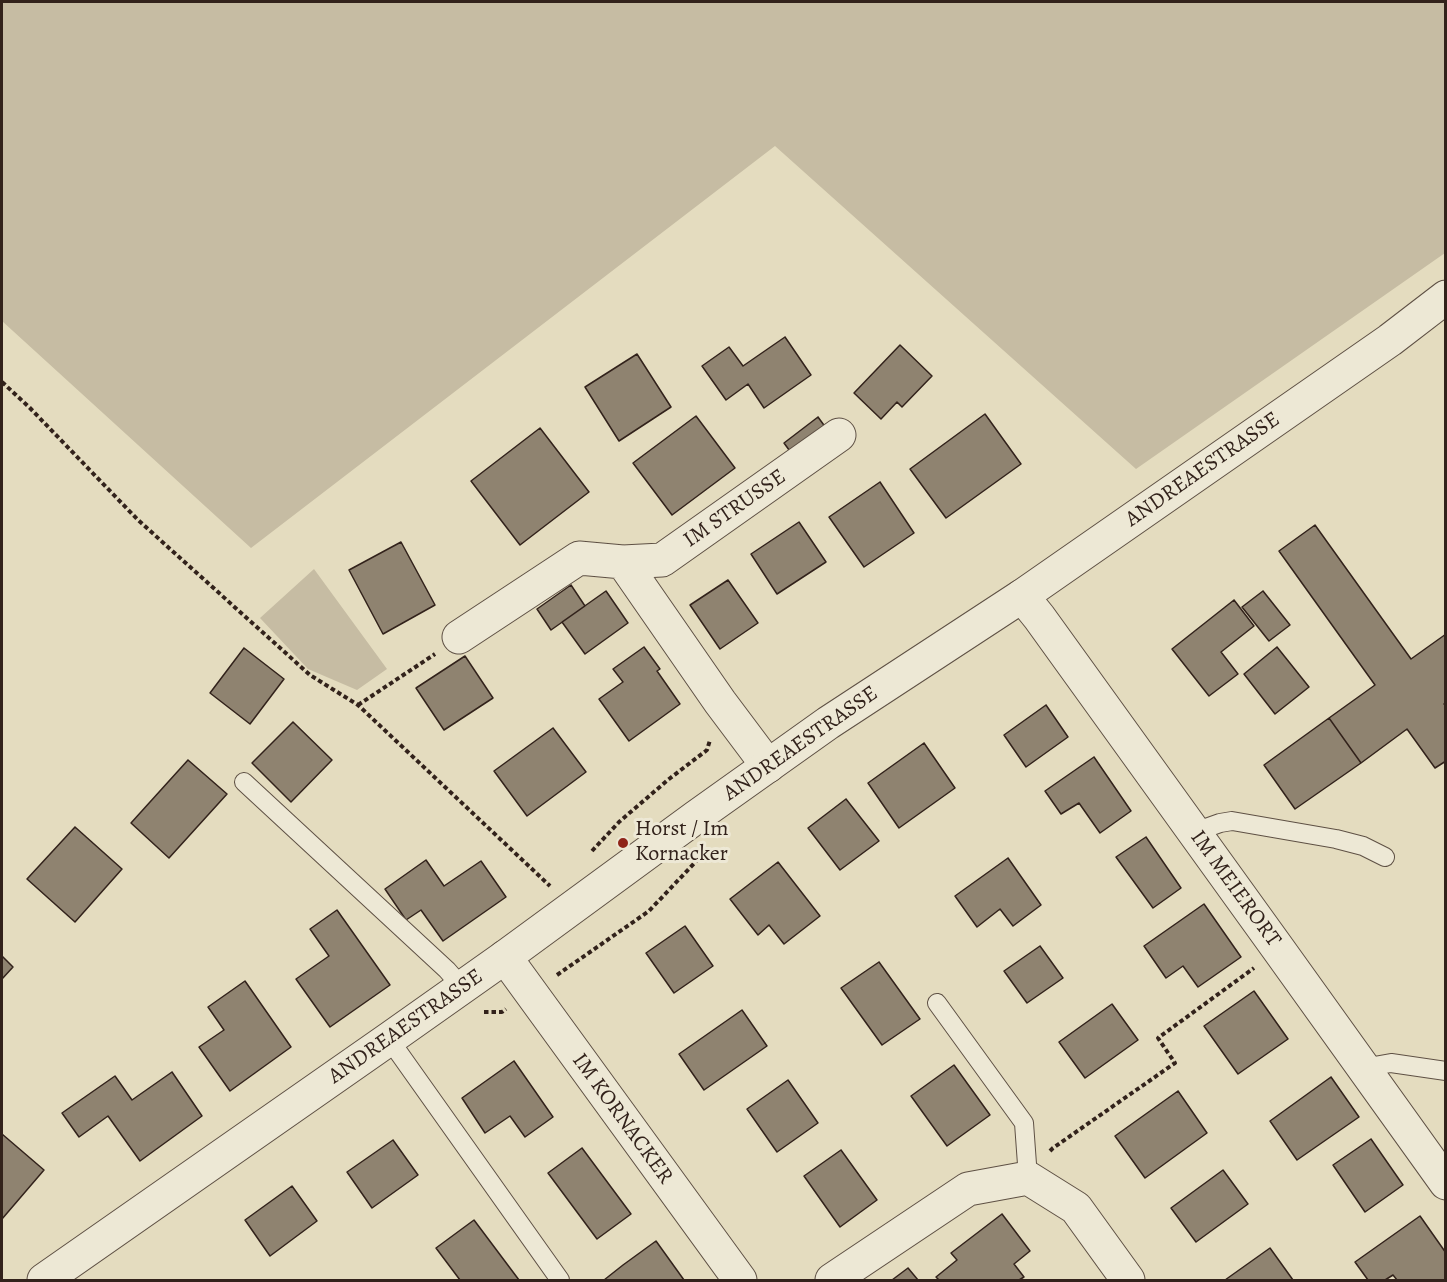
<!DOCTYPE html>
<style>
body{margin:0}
#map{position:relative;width:1447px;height:1282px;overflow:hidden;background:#e4dcbf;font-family:Alegreya,serif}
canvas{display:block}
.frame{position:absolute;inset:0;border:3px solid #32221b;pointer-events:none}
</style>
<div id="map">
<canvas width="1447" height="1282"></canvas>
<div class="frame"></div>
</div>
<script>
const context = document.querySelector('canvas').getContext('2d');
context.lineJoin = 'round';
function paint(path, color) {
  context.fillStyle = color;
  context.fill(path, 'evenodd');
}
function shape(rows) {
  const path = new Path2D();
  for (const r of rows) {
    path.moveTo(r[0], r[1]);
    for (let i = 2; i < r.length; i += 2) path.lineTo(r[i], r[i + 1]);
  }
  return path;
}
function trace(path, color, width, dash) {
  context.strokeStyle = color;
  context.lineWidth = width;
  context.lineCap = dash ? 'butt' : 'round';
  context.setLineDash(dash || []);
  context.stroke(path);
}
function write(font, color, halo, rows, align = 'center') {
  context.font = font + ' Alegreya,serif';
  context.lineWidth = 6;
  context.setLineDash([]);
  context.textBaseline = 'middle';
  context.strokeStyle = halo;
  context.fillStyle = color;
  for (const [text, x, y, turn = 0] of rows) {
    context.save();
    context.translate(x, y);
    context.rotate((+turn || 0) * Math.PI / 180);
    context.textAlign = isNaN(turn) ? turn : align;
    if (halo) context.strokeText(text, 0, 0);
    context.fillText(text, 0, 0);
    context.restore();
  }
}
paint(shape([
 [2,2,1445,2,1445,253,1136,469,775,146,251,548,2,321],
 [314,569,387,669,357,690,308,669,260,618]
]), '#c6bca3');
const building = shape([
 [785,337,811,375,764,408,748,384,726,400,702,366,729,347,743,366,785,337],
 [900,345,932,376,902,407,897,402,881,419,854,393,900,345],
 [637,354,671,407,619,441,585,387,637,354],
 [985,414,1021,464,946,518,910,469,985,414],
 [696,416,735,468,672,515,633,463,696,416],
 [818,417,826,428,792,454,784,443,818,417],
 [540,428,589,492,520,545,471,481,540,428],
 [880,482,914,533,864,567,829,517,880,482],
 [799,522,826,562,777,594,751,554,799,522],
 [1315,525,1411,659,1446,634,1446,702,1444,704,1446,706,1446,761,1435,768,1407,729,1361,763,1329,718,1375,685,1279,551,1315,525],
 [401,542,435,605,383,634,349,570,401,542],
 [728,580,758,623,720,649,690,605,728,580],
 [571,585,585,606,551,630,537,609,571,585],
 [606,591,628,623,585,654,562,622,606,591],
 [1263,591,1290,625,1269,641,1242,607,1263,591],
 [1234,600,1254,626,1221,652,1238,674,1209,696,1172,649,1234,600],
 [644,647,660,669,657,671,680,704,629,741,599,699,623,682,613,669,644,647],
 [1277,647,1309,687,1275,714,1244,674,1277,647],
 [244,648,284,679,250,724,210,693,244,648],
 [465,656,493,698,444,730,416,688,465,656],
 [1046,705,1068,737,1026,767,1004,735,1046,705],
 [1329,718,1361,763,1295,809,1264,765,1329,718],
 [293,722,332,760,291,802,252,763,293,722],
 [553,728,586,772,527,816,494,771,553,728],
 [924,743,955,788,899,828,868,783,924,743],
 [1094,757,1131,811,1100,833,1079,803,1061,814,1045,791,1094,757],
 [188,760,227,794,169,858,131,823,188,760],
 [846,799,879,841,840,870,808,828,846,799],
 [75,827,122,869,75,922,27,879,75,827],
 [1146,837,1181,888,1153,908,1116,857,1146,837],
 [1008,858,1041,905,1013,926,1000,909,977,927,955,896,1008,858],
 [426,860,444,886,481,861,506,897,443,941,421,910,406,920,385,889,426,860],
 [778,862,820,916,784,944,769,925,758,935,730,899,778,862],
 [1204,904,1241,957,1198,987,1183,966,1166,978,1144,946,1204,904],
 [337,910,390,985,330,1027,296,979,329,956,310,929,337,910],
 [685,926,713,966,674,993,646,953,685,926],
 [1040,946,1063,978,1027,1003,1004,971,1040,946],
 [2,956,13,967,2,979,2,956],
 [879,962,920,1019,882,1045,841,988,879,962],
 [245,981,291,1047,230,1091,199,1047,224,1030,208,1007,245,981],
 [1254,991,1288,1039,1238,1074,1204,1026,1254,991],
 [1112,1004,1138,1040,1085,1078,1059,1042,1112,1004],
 [742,1010,767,1046,704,1090,679,1054,742,1010],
 [514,1061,553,1117,525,1137,510,1116,485,1133,462,1098,514,1061],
 [954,1065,990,1115,947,1146,911,1096,954,1065],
 [172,1072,202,1116,140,1161,108,1116,79,1137,62,1113,115,1076,132,1100,172,1072],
 [1331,1077,1359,1117,1297,1160,1270,1121,1331,1077],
 [788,1080,818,1123,777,1152,747,1109,788,1080],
 [1178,1091,1207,1133,1145,1178,1115,1136,1178,1091],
 [2,1134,44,1170,2,1219,2,1134],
 [1371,1139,1403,1185,1365,1212,1333,1165,1371,1139],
 [393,1140,418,1175,372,1208,347,1172,393,1140],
 [582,1148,631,1214,597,1239,548,1173,582,1148],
 [841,1150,877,1200,840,1227,804,1176,841,1150],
 [1223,1170,1248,1204,1196,1242,1171,1208,1223,1170],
 [292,1186,317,1221,270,1256,245,1220,292,1186],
 [1002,1214,1030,1251,1014,1264,1024,1277,1019,1280,939,1280,936,1277,957,1260,951,1253,1002,1214],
 [1420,1216,1446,1253,1446,1280,1397,1280,1393,1275,1385,1280,1368,1280,1355,1262,1420,1216],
 [474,1220,519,1280,460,1280,436,1248,474,1220],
 [656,1241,684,1280,604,1280,623,1265,656,1241],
 [1270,1248,1293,1280,1225,1280,1270,1248],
 [908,1268,918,1280,892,1280,908,1268]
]);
paint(building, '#8f8370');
trace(building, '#32221b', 1.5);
const service = shape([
 [244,782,447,970,462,987],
 [1196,837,1206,828,1220,823,1232,821,1336,839,1363,846,1385,857],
 [937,1003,1024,1123,1028,1178],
 [389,1039,560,1280],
 [1363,1068,1391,1063,1446,1071]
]);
const minor = shape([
 [623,562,720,702,768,766],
 [1022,596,1039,617,1279,950,1446,1183],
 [459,637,579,558,623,562,662,560,839,435],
 [505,957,740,1280],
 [832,1280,968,1189,1028,1178,1076,1208,1128,1280]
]);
const tertiary = shape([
 [44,1280,389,1039,505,957,696,817,828,723,1022,596,1390,340,1446,297]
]);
trace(service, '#5e5044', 20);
trace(minor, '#5e5044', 35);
trace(tertiary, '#5e5044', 35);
trace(shape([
 [2,382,29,407,138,520,310,675,358,705,550,886],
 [358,705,435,654],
 [592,851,619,822,669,779,707,750,710,740],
 [557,975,649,911,703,854],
 [484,1012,502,1012,506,1009],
 [1050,1151,1053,1148,1175,1063,1158,1038,1254,968]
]), '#32221b', 4, [4.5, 3]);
trace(service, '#ede8d5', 18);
trace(minor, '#ede8d5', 33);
trace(tertiary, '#ede8d5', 33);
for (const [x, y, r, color] of [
 [623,843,6,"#8f2418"]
]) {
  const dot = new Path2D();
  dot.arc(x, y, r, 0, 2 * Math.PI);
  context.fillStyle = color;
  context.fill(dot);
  trace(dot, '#ede8d5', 2);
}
write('22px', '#32221b', '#ede8d5', [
 ["ANDREAESTRASSE",1203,470,-35],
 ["IM STRUSSE",735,509,-35],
 ["ANDREAESTRASSE",801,744,-35],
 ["IM MEIERORT",1235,889,54],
 ["ANDREAESTRASSE",406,1027,-35],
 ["IM KORNACKER",622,1119,54]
]);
write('22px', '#32221b', '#ede8d5', [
 ["Horst / Im",635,830],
 ["Kornacker",635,855]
], 'left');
</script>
